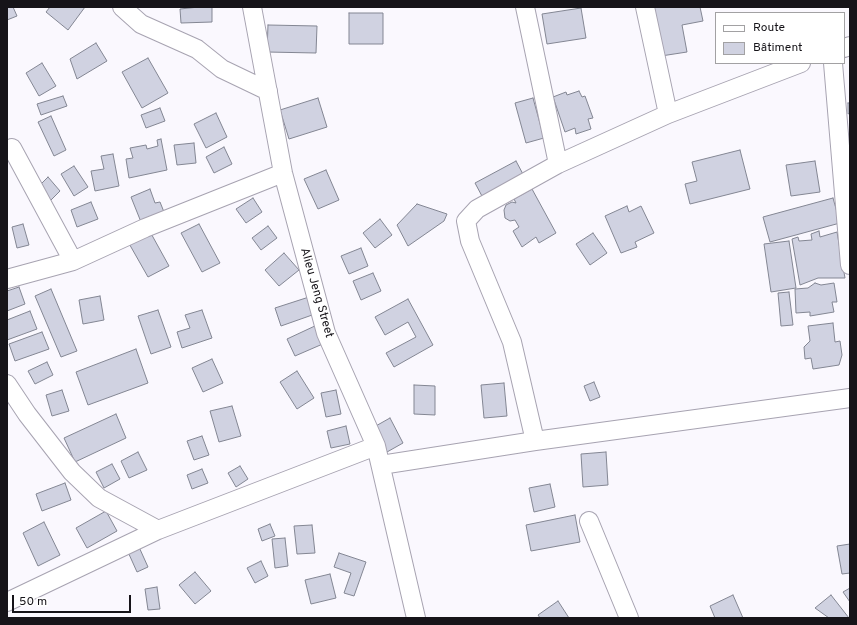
<!DOCTYPE html>
<meta charset="utf-8">
<style>
body{margin:0}
#map{position:relative;width:857px;height:625px;overflow:hidden;background:#faf8fe;font-family:Overpass,sans-serif}
canvas{display:block}
.frame{position:absolute;inset:0;border:8px solid #161419;pointer-events:none}
.legend{position:absolute;left:715px;top:12px;width:130px;height:52px;box-sizing:border-box;background:#fff;border:1px solid #a2a1a3;margin:0;padding:5px 7px;list-style:none;font-size:12px;color:#161419}
.legend li{display:flex;align-items:center;gap:8px;height:20px}
.legend b{width:20px;border:1px solid #a2a1a3}
.scale{position:absolute;left:12px;top:595px;width:119px;height:18px;box-sizing:border-box;border:2px solid #161419;border-top:0;padding-left:5px;font-size:12px;line-height:14px;white-space:nowrap;color:#161419;-webkit-text-stroke:3px #fff;paint-order:stroke}
</style>
<div id="map">
<canvas width="857" height="625"></canvas>
<div class="frame"></div>
<ul class="legend">
<li><b style="height:5px;background:#fff"></b>Route</li>
<li><b style="height:11px;background:#d0d2e1"></b>Bâtiment</li>
</ul>
<div class="scale">50 m</div>
</div>
<script>
const context = document.querySelector('canvas').getContext('2d');
context.lineJoin = 'round';
function paint(path, color) {
  context.fillStyle = color;
  context.fill(path, 'evenodd');
}
function shape(rows) {
  const path = new Path2D();
  for (const r of rows) {
    path.moveTo(r[0], r[1]);
    for (let i = 2; i < r.length; i += 2) path.lineTo(r[i], r[i + 1]);
  }
  return path;
}
function trace(path, color, width, dash) {
  context.strokeStyle = color;
  context.lineWidth = width;
  context.lineCap = dash ? 'butt' : 'round';
  context.setLineDash(dash || []);
  context.stroke(path);
}
function write(font, color, halo, rows, align = 'center') {
  context.font = font + ' Overpass,sans-serif';
  context.lineWidth = 3;
  context.setLineDash([]);
  context.textBaseline = 'middle';
  context.strokeStyle = halo;
  context.fillStyle = color;
  for (const [text, x, y, turn = 0] of rows) {
    context.save();
    context.translate(x, y);
    context.rotate((+turn || 0) * Math.PI / 180);
    context.textAlign = isNaN(turn) ? turn : align;
    if (halo) context.strokeText(text, 0, 0);
    context.fillText(text, 0, 0);
    context.restore();
  }
}
const building = shape([
 [7,7,13,7,17,16,7,20,7,7],
 [50,7,85,7,68,30,46,12,50,7],
 [199,7,212,7,212,22,181,23,180,9,199,7],
 [656,7,700,7,703,21,682,25,687,52,661,56,651,8,656,7],
 [581,8,586,38,547,44,542,14,581,8],
 [349,13,383,13,383,44,349,44,349,13],
 [268,25,317,26,316,53,267,52,268,25],
 [96,43,107,61,77,79,70,59,96,43],
 [148,58,168,93,142,108,122,72,148,58],
 [42,63,56,86,39,96,26,73,42,63],
 [579,91,582,97,585,96,593,118,588,119,591,129,576,134,575,128,565,132,553,97,566,92,567,95,579,91],
 [63,96,67,106,41,115,37,104,63,96],
 [318,98,327,127,289,139,280,110,318,98],
 [533,98,544,138,526,143,515,103,533,98],
 [848,103,850,103,850,113,848,114,848,103],
 [160,108,165,121,146,128,141,115,160,108],
 [216,113,227,137,206,148,194,124,216,113],
 [51,116,66,150,54,156,38,122,51,116],
 [161,139,167,170,129,178,126,159,133,158,130,148,146,145,147,149,158,146,157,140,161,139],
 [194,143,196,163,177,165,174,145,194,143],
 [224,147,232,164,214,173,206,157,224,147],
 [740,150,750,189,690,204,685,184,697,181,692,162,740,150],
 [113,154,119,186,95,191,91,171,104,169,101,156,113,154],
 [516,161,524,176,483,198,475,183,516,161],
 [815,161,820,192,791,196,786,165,815,161],
 [74,166,88,187,74,196,61,174,74,166],
 [326,170,339,200,318,209,304,179,326,170],
 [48,177,60,191,51,200,38,187,48,177],
 [150,189,155,203,160,202,164,212,141,222,131,197,150,189],
 [532,189,556,233,539,243,536,237,522,247,513,231,519,227,515,220,510,221,505,218,504,210,506,205,512,202,516,203,514,199,532,189],
 [253,198,262,212,246,223,236,209,253,198],
 [833,198,840,223,770,242,763,217,833,198],
 [91,202,98,219,77,227,71,210,91,202],
 [417,204,447,214,444,221,408,246,397,225,417,204],
 [627,206,629,212,641,206,654,233,635,242,637,247,621,253,605,216,627,206],
 [380,219,392,235,375,248,363,233,380,219],
 [23,224,29,245,17,248,12,227,23,224],
 [199,224,220,263,202,272,181,233,199,224],
 [268,226,277,238,261,250,252,238,268,226],
 [148,228,169,266,148,277,127,240,148,228],
 [819,231,820,237,837,232,845,278,818,278,800,285,792,239,798,237,799,241,812,240,811,234,819,231],
 [593,233,607,253,590,265,576,244,593,233],
 [789,241,796,288,771,292,764,244,789,241],
 [361,248,368,266,349,274,341,256,361,248],
 [284,253,299,270,279,286,265,270,284,253],
 [373,273,381,291,361,300,353,281,373,273],
 [815,283,821,285,834,283,837,302,832,302,834,312,810,316,810,312,796,313,795,289,808,288,815,283],
 [19,287,25,304,7,311,7,291,19,287],
 [51,289,77,351,61,357,35,296,51,289],
 [789,292,793,325,781,326,778,293,789,292],
 [100,296,104,320,83,324,79,300,100,296],
 [309,297,315,314,281,326,275,308,309,297],
 [408,299,433,345,394,367,386,353,416,337,408,322,385,335,375,317,408,299],
 [158,310,171,347,151,354,138,316,158,310],
 [202,310,212,338,182,348,177,332,190,328,185,315,202,310],
 [30,311,37,329,7,340,7,320,30,311],
 [833,323,835,342,840,341,842,355,839,365,813,369,811,358,805,359,804,347,810,341,808,326,833,323],
 [317,325,325,343,295,356,287,339,317,325],
 [42,332,49,349,15,361,9,344,42,332],
 [136,349,148,383,88,405,76,372,136,349],
 [212,359,223,383,203,392,192,368,212,359],
 [47,362,53,375,35,384,28,371,47,362],
 [297,371,314,398,297,409,280,382,297,371],
 [594,382,600,397,590,401,584,386,594,382],
 [504,383,507,416,484,418,481,385,504,383],
 [414,385,435,386,435,415,414,414,414,385],
 [62,390,69,411,52,416,46,395,62,390],
 [336,390,341,414,326,417,321,393,336,390],
 [232,406,241,436,219,442,210,411,232,406],
 [116,414,126,438,75,462,64,438,116,414],
 [390,418,403,443,387,452,374,427,390,418],
 [346,426,350,444,331,448,327,431,346,426],
 [202,436,209,455,194,460,187,441,202,436],
 [138,452,147,470,129,478,121,461,138,452],
 [606,452,608,485,583,487,581,454,606,452],
 [112,464,120,479,104,488,96,472,112,464],
 [240,466,248,479,236,487,228,473,240,466],
 [202,469,208,483,192,489,187,475,202,469],
 [65,483,71,500,42,511,36,494,65,483],
 [550,484,555,507,534,512,529,488,550,484],
 [106,511,117,531,87,548,76,528,106,511],
 [575,515,580,542,531,551,526,525,575,515],
 [44,522,60,555,38,566,23,533,44,522],
 [270,524,275,536,262,541,258,529,270,524],
 [312,525,315,553,297,554,294,526,312,525],
 [285,538,288,566,275,568,272,539,285,538],
 [850,544,850,573,842,574,837,546,850,544],
 [139,547,148,567,137,572,128,552,139,547],
 [339,553,366,562,354,596,344,593,351,573,334,567,339,553],
 [261,561,268,576,255,583,247,568,261,561],
 [195,572,211,591,195,604,179,585,195,572],
 [330,574,336,598,311,604,305,580,330,574],
 [157,587,160,609,148,610,145,589,157,587],
 [850,588,850,602,843,592,850,588],
 [733,595,743,618,715,618,710,606,733,595],
 [831,595,849,618,829,618,815,608,831,595],
 [558,601,569,618,540,618,538,615,558,601]
]);
paint(building, '#d0d2e1');
trace(building, '#838693', 1);
const street = shape([
 [122,7,141,24,197,49,222,69,268,91],
 [252,7,283,173,326,333,376,446,416,618],
 [525,7,558,164],
 [645,7,668,114],
 [844,48,850,46],
 [833,63,850,265],
 [12,148,73,261],
 [7,279,73,261,145,228,283,173],
 [7,384,27,414,72,472,99,498,158,530],
 [535,441,512,342,470,241,466,221,477,209,558,164,668,114,801,63],
 [381,465,535,441,850,398],
 [589,521,629,618],
 [7,602,158,530,376,446]
]);
trace(street, '#a7a3b1', 20);
trace(street, '#fff', 18);
write('12px', '#161419', '#fff', [
 ["Alieu Jeng Street",316,293,74]
]);
</script>
